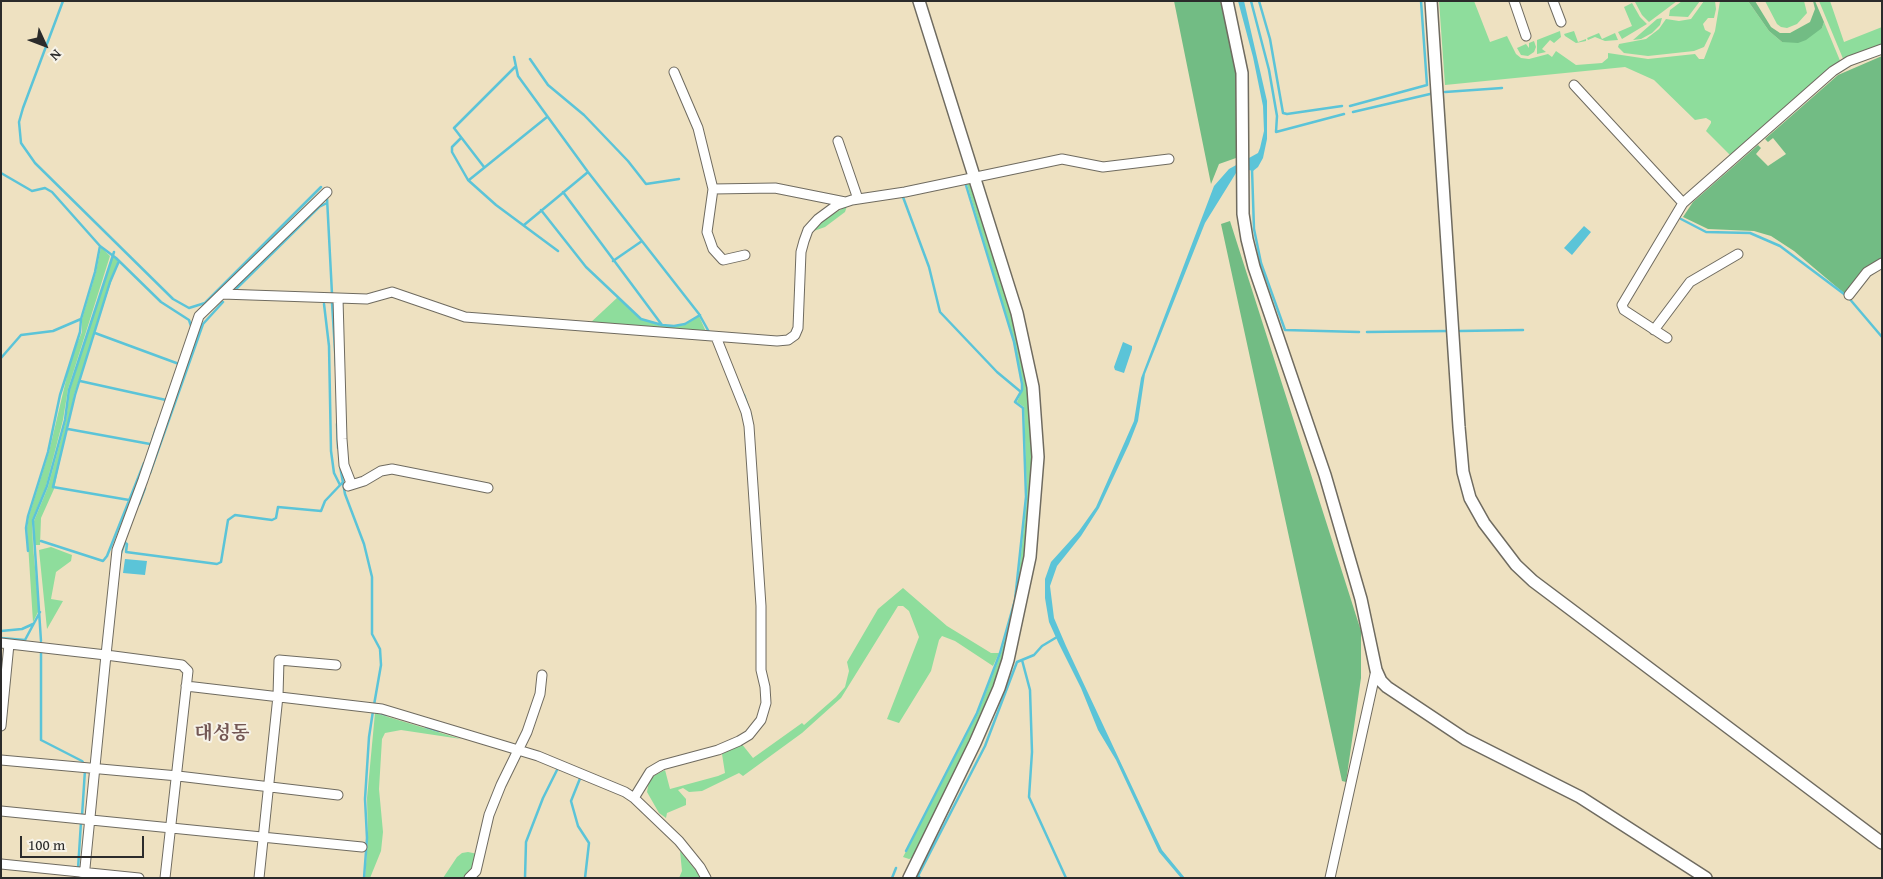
<!DOCTYPE html>
<meta charset="utf-8">
<style>
body{margin:0}
#map{position:relative;width:1883px;height:879px;overflow:hidden;background:#eee1c1;font-family:"Gentium Book Plus",serif}
canvas{display:block}
.frame{position:absolute;inset:0;border:2px solid #2b2b2b;pointer-events:none}
.north{position:absolute;left:20px;top:20px;width:50px;height:50px;-webkit-text-stroke:4px #f7f3e8;paint-order:stroke;rotate:133deg;font-size:14px;font-weight:700;line-height:20px;text-align:center;color:#2b2b2b}
.north::after{content:'';display:block;margin:auto;width:18px;height:22px;background:#2b2b2b;clip-path:polygon(50% 0,100% 100%,50% 72%,0 100%)}
.scale{position:absolute;left:20px;top:836px;width:124px;height:22px;box-sizing:border-box;border:2px solid #2b2b2b;border-top:0;padding-left:6px;font-size:15px;line-height:18px;white-space:nowrap;color:#2b2b2b;-webkit-text-stroke:4px #f7f3e8;paint-order:stroke}
</style>
<div id="map">
<canvas width="1883" height="879"></canvas>
<div class="frame"></div>
<div class="north">N</div>
<div class="scale">100 m</div>
</div>
<script>
const context = document.querySelector('canvas').getContext('2d');
context.lineJoin = 'round';
function paint(path, color) {
  context.fillStyle = color;
  context.fill(path, 'evenodd');
}
function shape(rows) {
  const path = new Path2D();
  for (const r of rows) {
    path.moveTo(r[0], r[1]);
    for (let i = 2; i < r.length; i += 2) path.lineTo(r[i], r[i + 1]);
  }
  return path;
}
function trace(path, color, width, dash) {
  context.strokeStyle = color;
  context.lineWidth = width;
  context.lineCap = dash ? 'butt' : 'round';
  context.setLineDash(dash || []);
  context.stroke(path);
}
function write(font, color, halo, rows, align = 'center') {
  context.font = font + ' "Gentium Book Plus","Noto Serif KR",serif';
  context.lineWidth = 4;
  context.setLineDash([]);
  context.textBaseline = 'middle';
  context.strokeStyle = halo;
  context.fillStyle = color;
  for (const [text, x, y, turn = 0] of rows) {
    context.save();
    context.translate(x, y);
    context.rotate((+turn || 0) * Math.PI / 180);
    context.textAlign = isNaN(turn) ? turn : align;
    if (halo) context.strokeText(text, 0, 0);
    context.fillText(text, 0, 0);
    context.restore();
  }
}
paint(shape([
 [1439,1,1474,1,1490,42,1507,36,1516,54,1521,58,1529,59,1548,54,1552,57,1556,51,1576,65,1602,63,1608,58,1608,53,1648,59,1695,54,1699,59,1704,59,1715,31,1720,1,1748,1,1769,31,1782,42,1822,28,1824,22,1841,63,1730,155,1706,131,1711,123,1711,121,1706,118,1695,120,1654,80,1625,67,1445,85],
 [1677,1,1649,22,1642,15,1635,2],
 [1682,1,1700,1,1688,17,1669,16,1670,10],
 [1704,1,1715,1,1716,9,1714,18,1708,18,1703,24,1705,30,1711,33,1704,47,1694,51,1648,56,1624,53,1618,47,1619,44,1646,39,1659,29,1666,19,1679,21,1691,19],
 [1765,1,1804,1,1807,13,1797,24,1787,28,1781,27,1777,24],
 [1819,1,1830,1,1844,42,1882,27,1882,47,1844,61],
 [1632,3,1640,17,1647,24,1622,39,1618,32,1632,26,1624,7],
 [1662,18,1660,25,1652,33,1641,39,1633,40,1657,19],
 [1560,31,1561,37,1554,43,1550,40,1542,49,1546,52,1537,54,1537,40],
 [1574,31,1578,42,1586,39,1586,41,1576,43,1565,36,1564,34],
 [1599,33,1602,39,1615,33,1618,40,1605,41,1595,37,1588,40,1587,38],
 [1534,41,1536,47,1534,52,1528,56,1521,55,1517,48,1526,44,1529,48,1529,43],
 [972,180,1014,316,1030,390,1033,463,1023,579,1015,619,999,670,979,724,912,858,909,859,903,857,978,713,1001,653,1016,601,1027,498,1024,407,1017,402,1022,391,1023,384,1014,342,966,181],
 [847,206,845,212,825,227,811,232,816,224],
 [101,247,110,256,68,389,63,420,46,486,32,520,33,546,39,610,33,622,27,528,29,516,49,452,71,359,82,332,82,319,96,272],
 [112,255,118,261,74,395,54,489,41,518,40,545,35,545,34,521,48,487,66,420,70,390],
 [618,297,640,319,662,326,685,325,699,316,707,334,589,324],
 [51,547,72,555,71,561,56,572,51,599,63,601,47,629,39,550],
 [903,588,947,626,991,653,999,653,993,666,955,641,942,636,939,640,931,671,899,723,887,719,919,637,909,611,903,606,898,606,841,698,802,733,743,776,739,773,702,791,689,792,683,788,678,790,686,799,686,805,667,813,666,818,659,813,647,792,649,781,655,775,665,770,670,789,718,776,725,773,722,754,741,743,753,758,802,723,804,725,836,697,845,687,849,671,847,662,878,609],
 [375,713,461,739,401,730,385,733,382,739,379,789,383,832,381,851,370,878,365,878,368,837,367,798],
 [680,851,697,872,700,878,679,878,682,871],
 [468,852,478,854,477,862,466,878,443,878,457,857,462,853]
]), '#8edd9c');
paint(shape([
 [1174,1,1220,1,1226,20,1236,76,1239,143,1236,158,1219,164,1211,184],
 [1748,1,1755,1,1771,27,1780,33,1790,33,1810,22,1815,9,1813,1,1815,1,1824,22,1822,28,1806,40,1798,43,1782,42,1769,31],
 [1882,56,1882,261,1845,294,1794,251,1771,236,1754,231,1708,229,1683,217,1693,202,1758,145,1761,148,1756,154,1768,166,1786,154,1773,138,1768,142,1765,139,1838,75],
 [1230,221,1361,631,1361,678,1346,782,1342,781,1221,224]
]), '#72bc84');
paint(shape([
 [1238,1,1244,1,1267,101,1267,139,1263,158,1258,167,1253,171,1245,169,1236,173,1205,223,1145,374,1138,421,1129,444,1099,508,1081,536,1057,566,1050,586,1054,618,1066,646,1150,825,1162,850,1185,878,1181,878,1159,852,1116,760,1098,730,1081,688,1058,642,1049,622,1045,598,1045,579,1051,562,1079,531,1096,507,1134,421,1141,378,1214,186,1229,169,1258,153,1260,148,1264,131,1263,106,1253,57],
 [1584,226,1591,232,1572,255,1564,248],
 [1123,342,1132,346,1132,349,1124,373,1115,370,1114,367],
 [125,559,147,561,145,575,123,573]
]), '#5bc4d8');
trace(shape([
 [63,1,23,108,19,122,21,143,35,163,173,299,189,308,205,303,321,187],
 [1251,1,1269,70,1277,116,1276,132,1344,114],
 [1259,1,1270,39,1283,113,1287,114,1342,106],
 [514,57,518,76,588,172,699,314,709,332],
 [530,59,548,85,584,115,628,161,646,184,679,179],
 [1445,92,1502,88],
 [1350,106,1427,85,1421,1],
 [1353,112,1430,94],
 [461,138,452,147,452,152,468,180,496,205,558,251],
 [484,167,454,128,515,67],
 [1252,169,1254,229,1261,263,1285,330,1359,332],
 [1,173,32,191,45,188,52,192,100,246,116,258,161,302,189,320,191,326],
 [469,180,547,117],
 [563,192,662,325],
 [903,197,929,267,940,312,997,372,1021,392],
 [327,198,332,294],
 [541,210,586,267,641,319,662,325,674,326,685,324,700,315],
 [1681,219,1706,232,1750,233,1780,246,1848,297,1882,337],
 [524,225,588,172],
 [119,261,110,282,75,395,53,487,129,500],
 [613,261,642,241],
 [235,290,319,207,327,203],
 [332,303,336,366],
 [324,304,329,346,331,451,334,473,340,485],
 [1460,331,1523,330],
 [1367,332,1448,331],
 [95,333,179,364],
 [1,358,21,335,53,331,81,319,95,272,100,246],
 [80,381,166,400],
 [744,395,751,416],
 [337,424,338,448],
 [68,429,150,444],
 [149,451,156,428],
 [340,466,345,494,364,544,372,577,372,634,380,649,381,665,374,705],
 [150,473,203,324,223,302],
 [139,504,145,488],
 [41,541,103,561,107,556,144,463],
 [124,542,127,544,126,552,217,564,221,562,228,520,235,515,272,520,276,518,278,507,321,511,325,501,343,482],
 [28,551,26,528,28,516,48,452,60,395,80,332,81,319],
 [121,553,125,542],
 [1,631,22,629,33,624],
 [1,638,25,640,40,612],
 [41,641,33,520,47,486,65,420,69,390,114,252],
 [41,653,41,740,82,761,84,764],
 [1022,660,1030,690,1032,752,1029,797,1066,878],
 [426,727,439,731],
 [581,776,571,801,578,826,589,843,585,878],
 [82,816,85,770],
 [906,851,977,713,1000,653,1015,600,1026,497,1023,408,1015,402,1022,390,1022,384,1014,342,965,182],
 [78,869,81,822],
 [364,878,367,838,365,799,369,737,373,711,387,715],
 [525,878,526,842,543,798,558,768],
 [892,878,896,868],
 [920,878,918,876,985,746,1017,662,1034,655,1042,646,1057,637]
]), '#5bc4d8', 2.5);
const minor = shape([
 [1514,1,1526,36],
 [1553,1,1561,22],
 [674,72,698,128,713,189,707,232,713,249,723,260,745,255],
 [1574,85,1683,203],
 [838,141,858,199],
 [713,189,775,188,845,202],
 [222,294,367,299,392,292,465,317,777,341,788,340,795,335,798,328,801,252,804,241,808,230,818,219,837,205,852,200,905,192,1062,159,1103,167,1169,159],
 [1849,295,1867,272,1882,263],
 [338,299,342,439,344,465,351,483],
 [1654,330,1690,282,1738,254],
 [1667,338,1624,310,1622,305,1683,203,1833,71,1849,61,1882,49],
 [348,486,364,481,381,471,392,469,488,488],
 [1,643,106,655,84,878],
 [186,686,382,709,538,756,625,792,634,798,679,841,700,867,706,878],
 [1,726,9,644],
 [1,760,178,776,338,795],
 [634,798,650,772,662,765,718,750,739,741,749,735,761,720,766,703,765,687,761,670,761,606,749,426,746,412,716,337],
 [1,811,362,847],
 [1,864,139,878],
 [165,878,188,671,182,665,106,655,117,550,143,480,199,316,327,192],
 [259,878,278,696,279,660,336,665],
 [469,878,476,871,489,815,501,785,527,732,540,694,542,675],
 [1330,878,1376,670]
]);
const tertiary = shape([
 [1227,1,1242,73,1243,214,1247,239,1254,267,1325,475,1361,599,1376,670,1381,681,1387,687,1465,739,1580,797,1706,878],
 [1431,1,1459,427,1463,472,1470,498,1484,523,1516,565,1533,581,1882,843],
 [909,878,975,743,999,688,1008,660,1030,557,1038,457,1033,387,1017,313,919,1]
]);
trace(minor, '#6f6b60', 11);
trace(tertiary, '#6f6b60', 14);
trace(minor, '#fff', 9);
trace(tertiary, '#fff', 11);
write('bold 19px', '#735754', '#f7f3e8', [
 ["대성동",222,734]
]);
</script>
